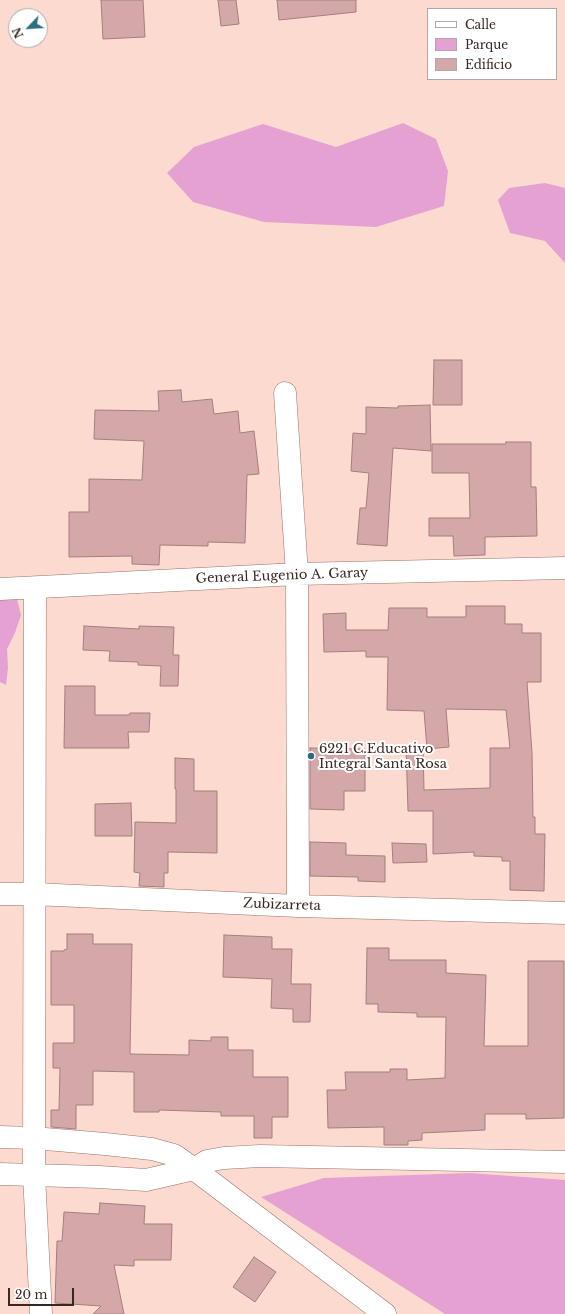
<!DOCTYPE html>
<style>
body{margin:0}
#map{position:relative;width:565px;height:1314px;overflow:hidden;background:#fddad0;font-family:"Libre Baskerville",serif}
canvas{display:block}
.legend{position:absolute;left:427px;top:8px;width:130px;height:72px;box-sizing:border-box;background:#fff;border:1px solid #afa9a7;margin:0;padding:5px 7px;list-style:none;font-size:12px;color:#382823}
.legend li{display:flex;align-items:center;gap:8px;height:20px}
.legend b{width:20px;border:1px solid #afa9a7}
.north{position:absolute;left:8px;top:8px;width:40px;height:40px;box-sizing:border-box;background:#fff;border:1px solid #afa9a7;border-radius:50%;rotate:245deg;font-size:11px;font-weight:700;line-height:16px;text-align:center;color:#382823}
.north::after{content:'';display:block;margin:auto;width:14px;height:18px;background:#2a6e7f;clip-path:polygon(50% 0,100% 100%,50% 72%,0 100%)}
.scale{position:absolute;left:8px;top:1288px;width:66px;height:18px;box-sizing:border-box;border:2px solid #382823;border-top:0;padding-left:5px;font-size:12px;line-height:14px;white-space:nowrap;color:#382823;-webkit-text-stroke:3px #fff;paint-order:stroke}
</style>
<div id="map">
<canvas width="565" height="1314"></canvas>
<ul class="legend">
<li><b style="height:5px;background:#fff"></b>Calle</li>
<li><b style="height:11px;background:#e5a1d2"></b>Parque</li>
<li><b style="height:11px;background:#d4a8a9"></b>Edificio</li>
</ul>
<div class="north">N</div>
<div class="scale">20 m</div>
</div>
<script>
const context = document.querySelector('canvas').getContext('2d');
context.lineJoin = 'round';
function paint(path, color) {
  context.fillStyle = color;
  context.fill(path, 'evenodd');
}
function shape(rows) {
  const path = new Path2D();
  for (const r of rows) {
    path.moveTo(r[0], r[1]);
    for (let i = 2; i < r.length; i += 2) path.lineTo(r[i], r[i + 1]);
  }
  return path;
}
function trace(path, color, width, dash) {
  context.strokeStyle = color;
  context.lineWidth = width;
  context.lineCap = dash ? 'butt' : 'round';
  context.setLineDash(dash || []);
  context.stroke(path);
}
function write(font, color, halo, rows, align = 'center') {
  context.font = font + ' "Libre Baskerville",serif';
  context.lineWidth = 4;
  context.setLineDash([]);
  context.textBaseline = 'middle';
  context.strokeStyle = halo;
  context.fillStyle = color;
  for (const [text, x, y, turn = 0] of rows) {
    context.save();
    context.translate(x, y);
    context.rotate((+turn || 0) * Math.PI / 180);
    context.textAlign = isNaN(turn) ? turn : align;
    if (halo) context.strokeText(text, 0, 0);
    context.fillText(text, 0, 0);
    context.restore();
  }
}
paint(shape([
 [403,123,436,139,448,171,444,206,376,227,264,222,193,202,167,173,194,147,263,124,336,147],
 [545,183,565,188,565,263,545,241,510,233,498,200,509,188],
 [0,585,17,599,21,615,15,633,7,649,8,668,6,685,0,682],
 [470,1173,565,1180,565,1314,445,1314,261,1197,324,1178]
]), '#e5a1d2');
const building = shape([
 [101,0,143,0,145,37,103,39,101,0],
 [218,0,236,0,239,24,221,26,218,0],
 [277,0,356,0,356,12,279,20,277,0],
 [434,360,462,360,462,405,433,405,434,360],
 [181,390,182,402,212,399,214,414,238,411,240,433,254,431,259,474,247,475,245,543,208,542,208,546,160,545,159,565,132,564,132,556,69,557,69,512,89,512,89,479,142,480,144,441,94,439,95,410,159,411,158,391,181,390],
 [430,405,431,451,393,448,387,546,357,544,360,508,366,508,369,473,351,471,353,433,366,434,366,407,398,408,398,406,430,405],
 [506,442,531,442,531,487,536,487,537,536,485,537,485,555,454,556,453,536,429,536,429,518,470,518,469,473,432,473,432,444,506,444,506,442],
 [466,606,505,606,505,624,522,624,522,633,541,633,541,682,527,682,532,753,533,817,535,817,535,834,545,834,544,891,510,890,510,861,502,861,502,857,474,856,474,852,433,854,433,811,408,811,406,747,423,747,424,790,490,788,490,748,510,748,506,710,446,709,449,747,427,749,424,711,387,710,388,657,366,657,366,651,324,652,323,614,346,613,346,630,388,630,389,608,427,608,427,617,466,617,466,606],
 [84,626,139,629,139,626,174,627,173,655,179,655,178,686,160,686,161,666,138,665,138,662,109,661,110,651,83,650,84,626],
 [65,686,95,686,95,715,129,715,130,713,150,713,149,732,128,732,129,748,64,748,65,686],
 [310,748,365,749,365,791,344,791,344,810,310,809,310,748],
 [175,758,194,759,194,791,217,791,217,853,168,852,168,873,164,873,164,887,139,886,140,873,134,872,135,822,176,823,176,789,175,789,175,758],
 [131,803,132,836,95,836,95,804,131,803],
 [310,842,346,843,346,855,385,856,385,882,358,881,358,877,310,876,310,842],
 [392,843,426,844,427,862,393,863,392,843],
 [67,934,93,934,93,944,132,944,130,1054,189,1055,189,1040,211,1041,211,1037,228,1037,228,1050,253,1050,253,1077,288,1077,288,1117,272,1117,272,1138,254,1138,254,1116,221,1116,221,1112,159,1110,159,1112,134,1112,134,1072,93,1071,93,1105,76,1105,76,1129,51,1127,51,1110,59,1110,60,1068,53,1068,53,1043,74,1043,74,1005,51,1005,51,951,64,951,64,950,67,949,67,934],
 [224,935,272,937,272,949,292,949,291,984,311,984,310,1022,293,1022,293,1009,271,1008,272,979,223,977,224,935],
 [367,948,389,948,389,960,446,960,446,973,486,975,484,1046,528,1046,528,961,564,961,564,1118,526,1119,526,1114,485,1114,485,1130,422,1133,422,1140,408,1141,408,1145,384,1145,384,1127,328,1128,327,1090,346,1090,345,1072,390,1072,390,1069,407,1069,407,1080,445,1078,446,1017,417,1017,417,1013,378,1012,378,1004,366,1004,367,948],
 [100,1203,145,1206,144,1224,172,1224,171,1260,134,1260,134,1266,114,1265,124,1314,93,1314,101,1306,55,1303,57,1241,62,1241,64,1212,99,1214,100,1203],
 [254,1257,276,1272,255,1302,233,1287,254,1257]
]);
paint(building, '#d4a8a9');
trace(building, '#a67d7d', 1);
const minor = shape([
 [285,393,297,574,298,906],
 [35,588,34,1175,41,1314],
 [0,589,297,574,565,568],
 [0,894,34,894,298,906,565,913],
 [0,1137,33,1138,105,1144,152,1149,174,1155,194,1169,385,1314],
 [0,1174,99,1177,146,1180,194,1169,207,1161,224,1158,260,1156,565,1162]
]);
trace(minor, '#997368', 23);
trace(minor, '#fff', 22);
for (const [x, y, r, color] of [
 [311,756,4,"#2a6e7f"]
]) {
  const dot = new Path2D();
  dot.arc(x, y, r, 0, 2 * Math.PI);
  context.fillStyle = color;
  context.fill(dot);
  trace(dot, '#fff', 1.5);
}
write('13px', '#382823', '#fff', [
 ["General Eugenio A. Garay",282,576,-2],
 ["Zubizarreta",282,905,2]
]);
write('13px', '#382823', '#fff', [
 ["6221 C.Educativo",319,749],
 ["Integral Santa Rosa",319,764]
], 'left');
</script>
